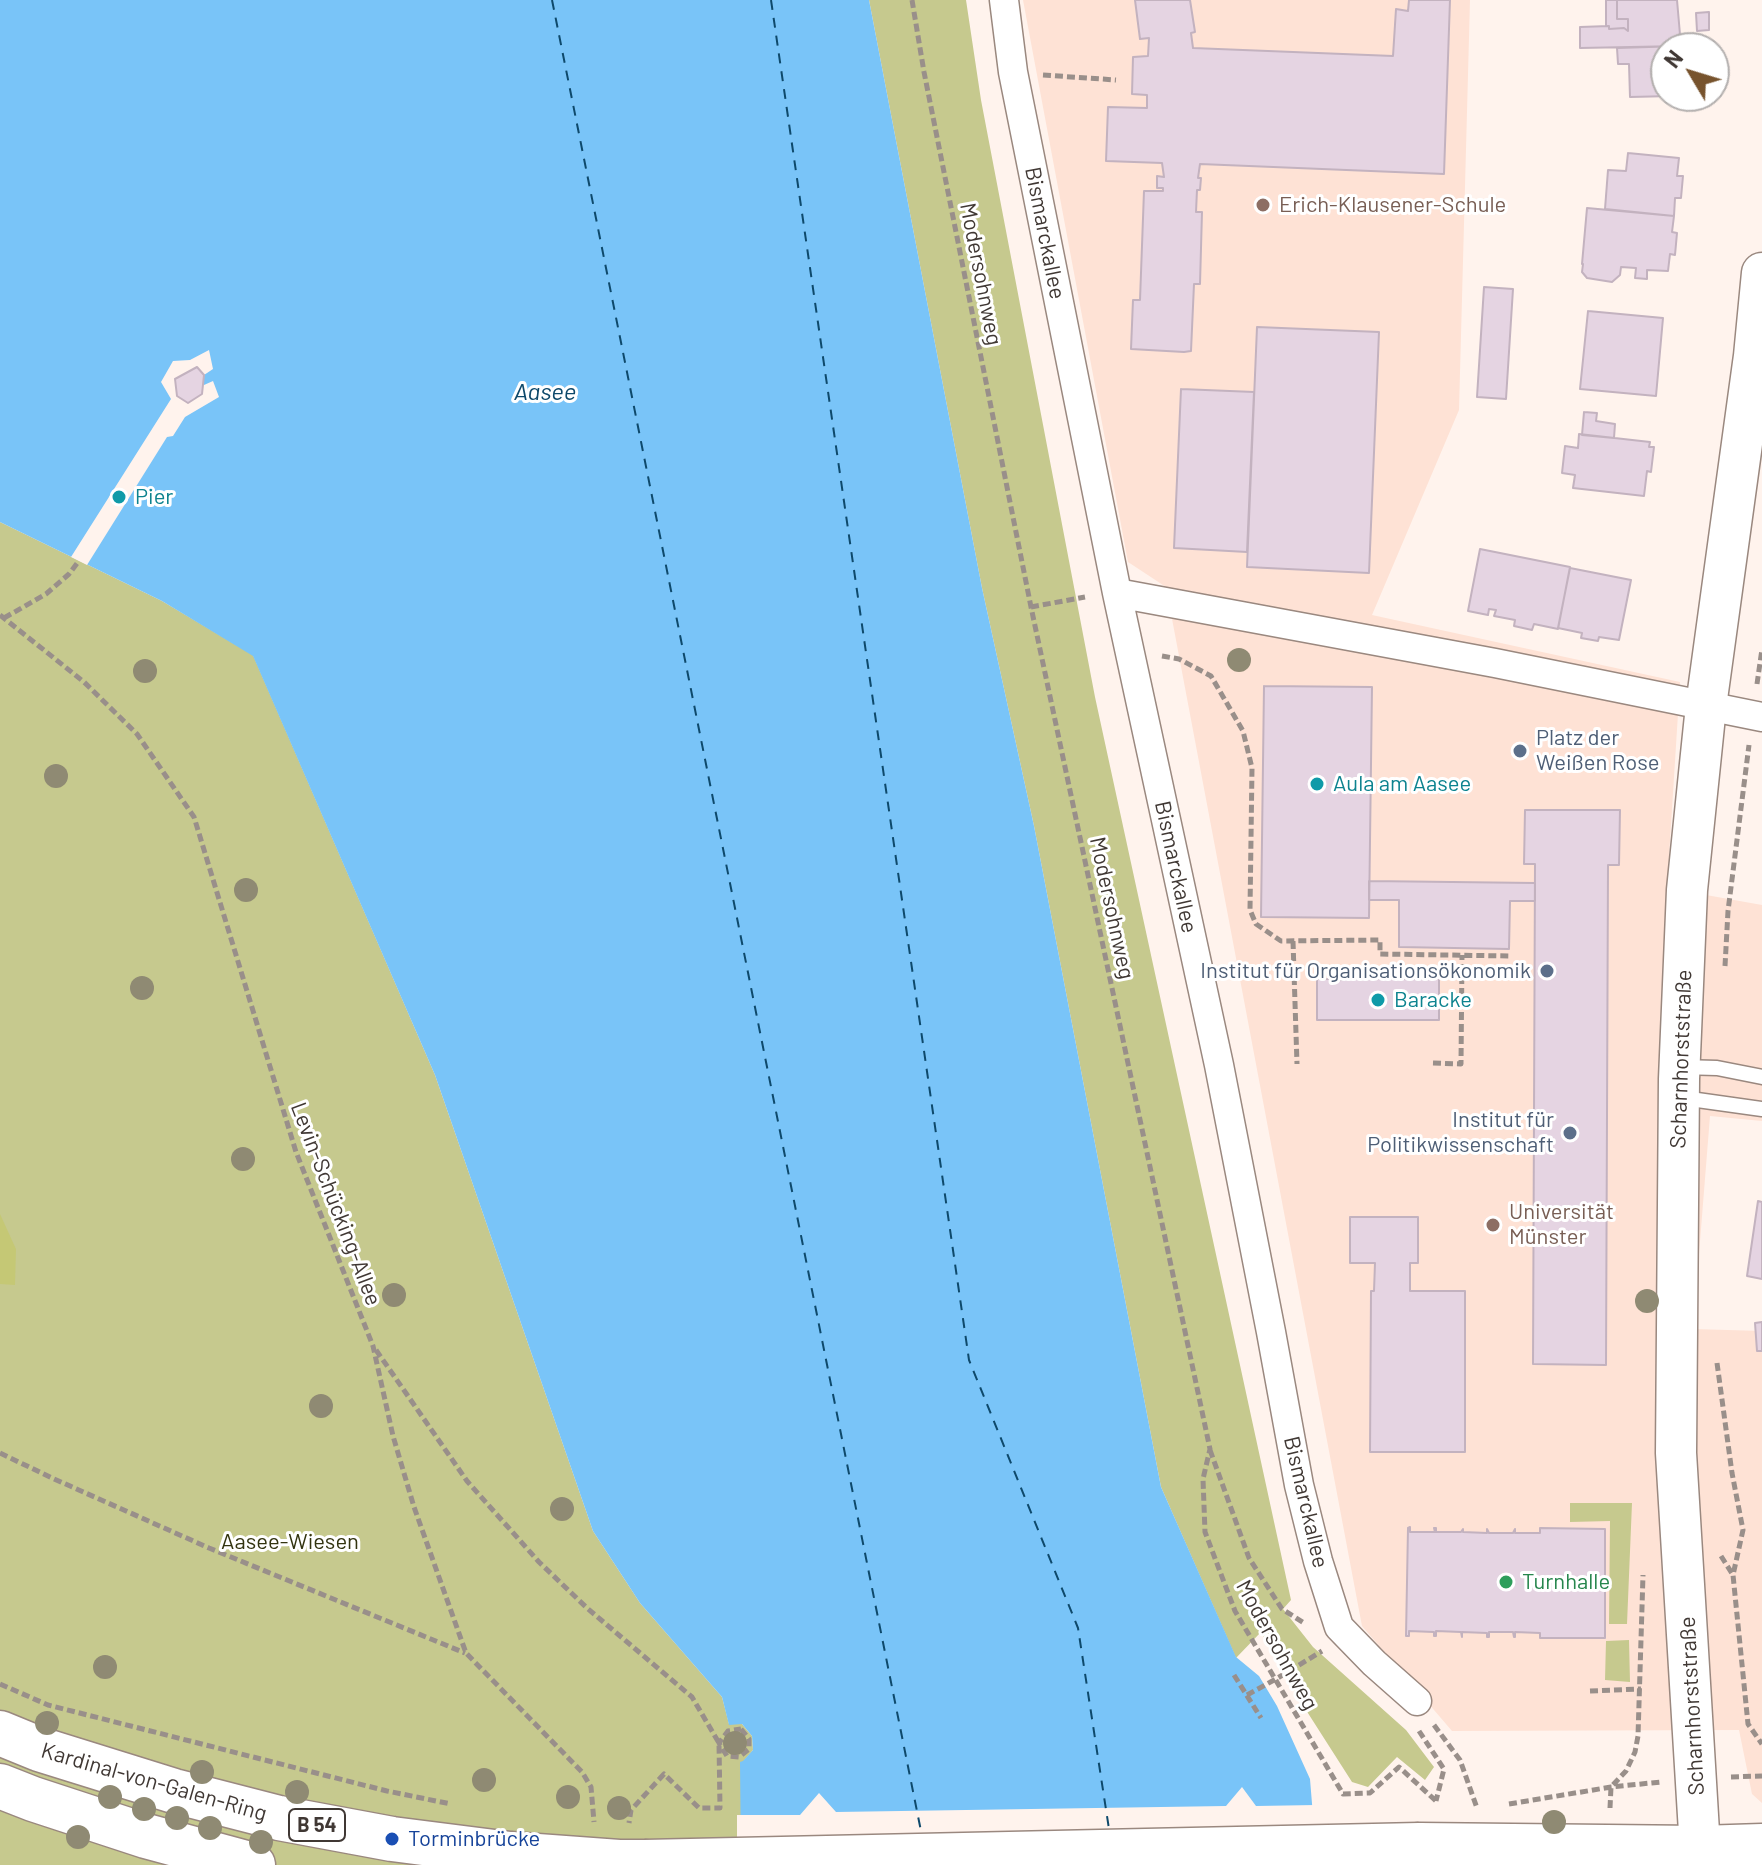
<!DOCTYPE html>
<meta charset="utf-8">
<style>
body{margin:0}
#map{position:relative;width:1762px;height:1865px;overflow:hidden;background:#fff3ed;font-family:Barlow,sans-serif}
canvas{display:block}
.north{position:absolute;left:1650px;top:32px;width:80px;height:80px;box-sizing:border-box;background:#fff;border:2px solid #b3afae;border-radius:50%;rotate:308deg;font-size:22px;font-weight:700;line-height:32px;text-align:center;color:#403834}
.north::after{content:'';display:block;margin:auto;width:28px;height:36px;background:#77532d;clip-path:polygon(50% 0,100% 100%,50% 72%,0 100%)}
</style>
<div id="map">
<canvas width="1762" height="1865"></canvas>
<div class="north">N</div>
</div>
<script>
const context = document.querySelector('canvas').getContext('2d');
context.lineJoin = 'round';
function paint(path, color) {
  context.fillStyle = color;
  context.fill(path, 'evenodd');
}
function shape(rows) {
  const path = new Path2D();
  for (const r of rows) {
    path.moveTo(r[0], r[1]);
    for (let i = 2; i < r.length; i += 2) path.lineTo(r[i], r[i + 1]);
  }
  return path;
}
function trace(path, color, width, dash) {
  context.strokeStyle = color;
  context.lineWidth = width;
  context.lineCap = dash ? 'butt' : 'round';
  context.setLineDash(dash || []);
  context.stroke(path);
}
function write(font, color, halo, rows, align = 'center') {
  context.font = font + ' Barlow,sans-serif';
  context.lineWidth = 6;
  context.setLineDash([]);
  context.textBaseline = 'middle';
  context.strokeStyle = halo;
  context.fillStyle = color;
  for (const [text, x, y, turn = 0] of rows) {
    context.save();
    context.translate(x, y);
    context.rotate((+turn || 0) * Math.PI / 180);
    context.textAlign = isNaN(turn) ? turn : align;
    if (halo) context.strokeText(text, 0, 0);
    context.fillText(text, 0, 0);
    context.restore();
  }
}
paint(shape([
 [1023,0,1470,0,1459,410,1372,615,1680,682,1667,888,1762,905,1762,1121,1710,1116,1693,1329,1762,1331,1762,1803,1752,1794,1739,1730,1452,1731,1362,1626,1166,587,1128,562]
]), '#fee2d5');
paint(shape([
 [869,0,966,0,981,100,1095,697,1291,1600,1283,1609,1313,1647,1406,1730,1434,1767,1425,1780,1397,1757,1368,1787,1352,1782,1290,1685,1261,1632,1236,1658,1161,1487,1034,826,982,588],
 [0,522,162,601,253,655,435,1075,593,1531,640,1603,722,1697,729,1724,742,1724,752,1736,753,1750,743,1762,741,1865,0,1865],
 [1570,1503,1632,1503,1627,1624,1609,1624,1610,1521,1570,1522],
 [1629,1640,1630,1682,1605,1680,1606,1641]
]), '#c6c98e');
paint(shape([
 [0,1214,16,1249,15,1285,0,1284]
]), '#c5c875');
paint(shape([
 [0,0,869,0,982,588,1034,826,1161,1487,1236,1657,1259,1676,1277,1706,1310,1779,1317,1865,741,1865,740,1762,743,1761,753,1750,752,1736,742,1724,729,1725,722,1697,640,1603,593,1531,435,1075,253,656,162,601,0,522]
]), '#79c4f8');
paint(shape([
 [209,350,213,369,204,375,204,385,213,381,219,397,185,417,173,436,167,437,87,565,71,557,171,399,161,382,173,361,190,360],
 [1242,1787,1256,1806,1316,1805,1321,1865,737,1865,737,1815,800,1815,819,1793,836,1812,1226,1806]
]), '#fff3ed');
trace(shape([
 [552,0,922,1836],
 [771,0,969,1360,1078,1628,1109,1829]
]), '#0e496b', 2, [10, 8]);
const building = shape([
 [1135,0,1190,0,1195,32,1191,33,1193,48,1393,56,1396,9,1408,11,1409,0,1450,0,1444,174,1200,164,1198,178,1201,178,1200,190,1197,190,1196,212,1202,212,1200,284,1194,284,1191,351,1184,352,1131,349,1133,300,1140,300,1144,191,1163,191,1163,188,1157,188,1157,176,1164,177,1162,163,1106,161,1108,107,1147,108,1147,95,1132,94,1133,57,1148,56,1149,38,1140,39,1135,0],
 [1606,0,1617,0,1617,19,1628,19,1628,31,1624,28,1609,29,1609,26,1606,26,1606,0],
 [1617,0,1677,0,1681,46,1580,48,1580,27,1609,26,1609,29,1624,28,1628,31,1628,19,1617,19,1617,0],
 [1709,12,1709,30,1697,31,1696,13,1709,12],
 [1681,46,1681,48,1666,48,1666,96,1672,96,1630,97,1629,64,1618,64,1617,48,1681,46],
 [1628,153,1679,158,1677,176,1683,176,1681,198,1675,198,1674,216,1605,209,1608,170,1626,171,1628,153],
 [1587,208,1674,216,1672,232,1677,233,1675,255,1670,254,1668,271,1647,270,1647,279,1635,278,1636,268,1621,267,1620,275,1612,282,1587,278,1582,272,1583,264,1582,264,1587,208],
 [1484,287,1513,289,1506,399,1477,397,1484,287],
 [1588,311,1663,318,1656,396,1580,389,1588,311],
 [1257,327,1379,332,1369,573,1247,567,1257,327],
 [197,367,204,375,202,394,188,403,177,396,175,379,197,367],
 [1181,389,1254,392,1247,552,1174,548,1181,389],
 [1584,412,1597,413,1596,421,1615,424,1614,438,1582,435,1584,412],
 [1579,434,1650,442,1649,447,1654,447,1651,472,1647,471,1644,496,1573,488,1575,475,1562,473,1565,446,1578,448,1579,434],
 [1480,549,1570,567,1558,629,1534,624,1532,630,1514,626,1515,620,1494,616,1496,610,1489,609,1488,615,1468,611,1480,549],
 [1570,568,1631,580,1619,640,1599,637,1598,641,1581,638,1582,633,1558,628,1570,568],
 [1264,686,1372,687,1369,918,1261,917,1264,686],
 [1525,810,1620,810,1619,865,1608,865,1606,1365,1533,1364,1535,864,1524,864,1525,810],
 [1369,881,1535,883,1535,901,1510,901,1509,949,1399,947,1399,900,1369,900,1369,881],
 [1317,979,1334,979,1334,981,1349,979,1439,979,1439,1020,1317,1020,1317,979],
 [1758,1201,1762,1202,1762,1279,1747,1276,1758,1201],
 [1350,1217,1418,1217,1418,1263,1410,1263,1410,1291,1465,1291,1465,1452,1370,1452,1371,1291,1374,1291,1375,1263,1350,1263,1350,1217],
 [1762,1322,1762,1351,1757,1351,1755,1323,1762,1322],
 [1410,1527,1410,1532,1435,1532,1434,1528,1436,1528,1436,1532,1461,1532,1463,1529,1463,1532,1487,1533,1487,1529,1489,1533,1513,1533,1515,1529,1515,1533,1540,1533,1540,1528,1605,1529,1605,1638,1540,1638,1540,1633,1515,1632,1515,1637,1514,1637,1513,1632,1489,1632,1489,1637,1487,1637,1487,1633,1462,1632,1462,1637,1461,1632,1436,1631,1436,1636,1434,1636,1434,1632,1409,1631,1409,1636,1406,1636,1408,1528,1410,1527]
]);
paint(building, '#e5d4e2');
trace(building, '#c3b2bf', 2);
const lane = shape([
 [1680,1067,1717,1068,1762,1077],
 [1683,1098,1762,1109]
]);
const street = shape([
 [1004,0,1013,72,1117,593,1219,1065,1271,1332,1299,1485,1318,1561,1339,1627,1374,1663,1417,1701],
 [1117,593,1495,663,1762,717]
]);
const secondary = shape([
 [1701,1865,1676,1453,1679,1079,1687,890,1706,706,1754,356,1762,273]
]);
const primary = shape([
 [0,1733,39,1749,174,1791,279,1818,392,1839,510,1854,619,1862,645,1862],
 [0,1786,33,1799,146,1836,253,1865],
 [1419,1845,1700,1848,1762,1846]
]);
trace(lane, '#9a887f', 17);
trace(street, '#9a887f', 31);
trace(secondary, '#9a887f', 43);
trace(primary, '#9a887f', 47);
trace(shape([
 [912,0,924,72,1031,607,1210,1449,1203,1479,1205,1532,1235,1611,1343,1794,1370,1793,1399,1767,1436,1801],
 [1043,75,1116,80],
 [1031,607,1085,597],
 [0,615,84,682,137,734,194,817,296,1152,373,1346,393,1436,414,1507,466,1653,582,1772,591,1787,594,1822],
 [4,618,46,594,69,574,78,562],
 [1162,656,1179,659,1211,676,1243,731,1252,768,1250,910,1256,924,1281,941,1380,940,1380,954,1510,956],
 [1757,684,1762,649],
 [1293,941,1297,1064],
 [1725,966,1728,911,1749,745],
 [1433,1063,1461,1064,1462,955],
 [376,1350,467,1481,539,1562,587,1608,692,1697,719,1743,720,1808,699,1808,664,1774,631,1810,629,1823],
 [1717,1363,1732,1473,1743,1530,1733,1575,1748,1724,1762,1744],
 [1210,1450,1249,1558,1282,1609,1304,1623],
 [0,1453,52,1478,209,1548,465,1653],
 [1721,1556,1733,1575],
 [1234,1675,1261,1718],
 [0,1684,48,1705,387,1791,451,1804],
 [1590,1691,1641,1689],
 [1247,1695,1276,1679,1322,1651],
 [1434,1725,1460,1760,1477,1808],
 [741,1729,749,1739,749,1749,739,1757,727,1756,719,1743,728,1731,741,1729],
 [1419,1731,1444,1769,1436,1801],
 [1731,1777,1762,1776],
 [1509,1804,1611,1787,1661,1782],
 [1610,1808,1611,1787,1626,1771,1635,1752,1638,1736,1643,1575]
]), '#998f8a', 5, [8, 4]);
trace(lane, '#fff', 14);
trace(street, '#fff', 28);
trace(secondary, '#fff', 40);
trace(primary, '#fff', 44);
const primaryBridge = shape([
 [645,1862,1419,1845]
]);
trace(primaryBridge, '#9a887f', 47, []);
trace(primaryBridge, '#fff', 44);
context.fillStyle = '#8f8a73';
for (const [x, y] of [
 [1239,660],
 [145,671],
 [56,776],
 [246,890],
 [142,988],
 [243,1159],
 [394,1295],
 [1647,1301],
 [321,1406],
 [562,1509],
 [105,1667],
 [47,1723],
 [735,1743],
 [202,1772],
 [484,1780],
 [297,1792],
 [110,1797],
 [568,1797],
 [619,1808],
 [144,1809],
 [177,1818],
 [1554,1822],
 [210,1828],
 [78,1837],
 [261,1842]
]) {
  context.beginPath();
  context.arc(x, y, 12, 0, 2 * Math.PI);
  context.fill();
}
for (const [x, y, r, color] of [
 [1263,205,8,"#8d6e63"],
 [119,497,8,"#0f9aa8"],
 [1520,751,8,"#5c6f8a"],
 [1317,784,8,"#0f9aa8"],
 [1547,971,8,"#5c6f8a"],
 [1378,1000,8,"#0f9aa8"],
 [1570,1133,8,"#5c6f8a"],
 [1493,1225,8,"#8d6e63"],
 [1506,1582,8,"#2e9e5b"],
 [392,1839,8,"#1a4fb4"]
]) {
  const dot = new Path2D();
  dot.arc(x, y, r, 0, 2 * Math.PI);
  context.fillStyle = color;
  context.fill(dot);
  trace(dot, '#fff', 3);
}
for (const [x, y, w] of [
 [317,1825,56]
]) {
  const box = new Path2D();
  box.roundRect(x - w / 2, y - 16, w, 32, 6);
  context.fillStyle = '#fff';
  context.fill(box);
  trace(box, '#403834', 2);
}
write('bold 20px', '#403834', null, [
 ["B 54",317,1825]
]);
write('22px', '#785e54', '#fff', [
 ["Erich-Klausener-Schule",1279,205],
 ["Universität",1509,1212],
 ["Münster",1509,1237]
], 'left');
write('22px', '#403834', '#fff', [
 ["Bismarckallee",1045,233,79],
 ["Modersohnweg",981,274,79],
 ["Bismarckallee",1176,867,78],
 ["Modersohnweg",1112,908,78],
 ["Scharnhorststraße",1681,1059,-88],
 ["Levin-Schücking-Allee",336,1204,69],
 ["Bismarckallee",1306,1502,77],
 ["Modersohnweg",1277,1645,61],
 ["Scharnhorststraße",1692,1706,-93],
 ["Kardinal-von-Galen-Ring",154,1782,16]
]);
write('22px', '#0d838f', '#fff', [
 ["Pier",135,497],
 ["Aula am Aasee",1333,784],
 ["Baracke",1394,1000]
], 'left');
write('22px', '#4e5e75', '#fff', [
 ["Platz der",1536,738,"left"],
 ["Weißen Rose",1536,763,"left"],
 ["Institut für Organisationsökonomik",1531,971],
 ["Institut für",1554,1120],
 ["Politikwissenschaft",1554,1145]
], 'right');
write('22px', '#333410', '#fff', [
 ["Aasee-Wiesen",290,1542]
]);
write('22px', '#27864d', '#fff', [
 ["Turnhalle",1522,1582]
], 'left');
write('22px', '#164399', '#fff', [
 ["Torminbrücke",408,1839]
], 'left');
write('italic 24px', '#0e496b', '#fff', [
 ["Aasee",545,392]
]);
</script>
